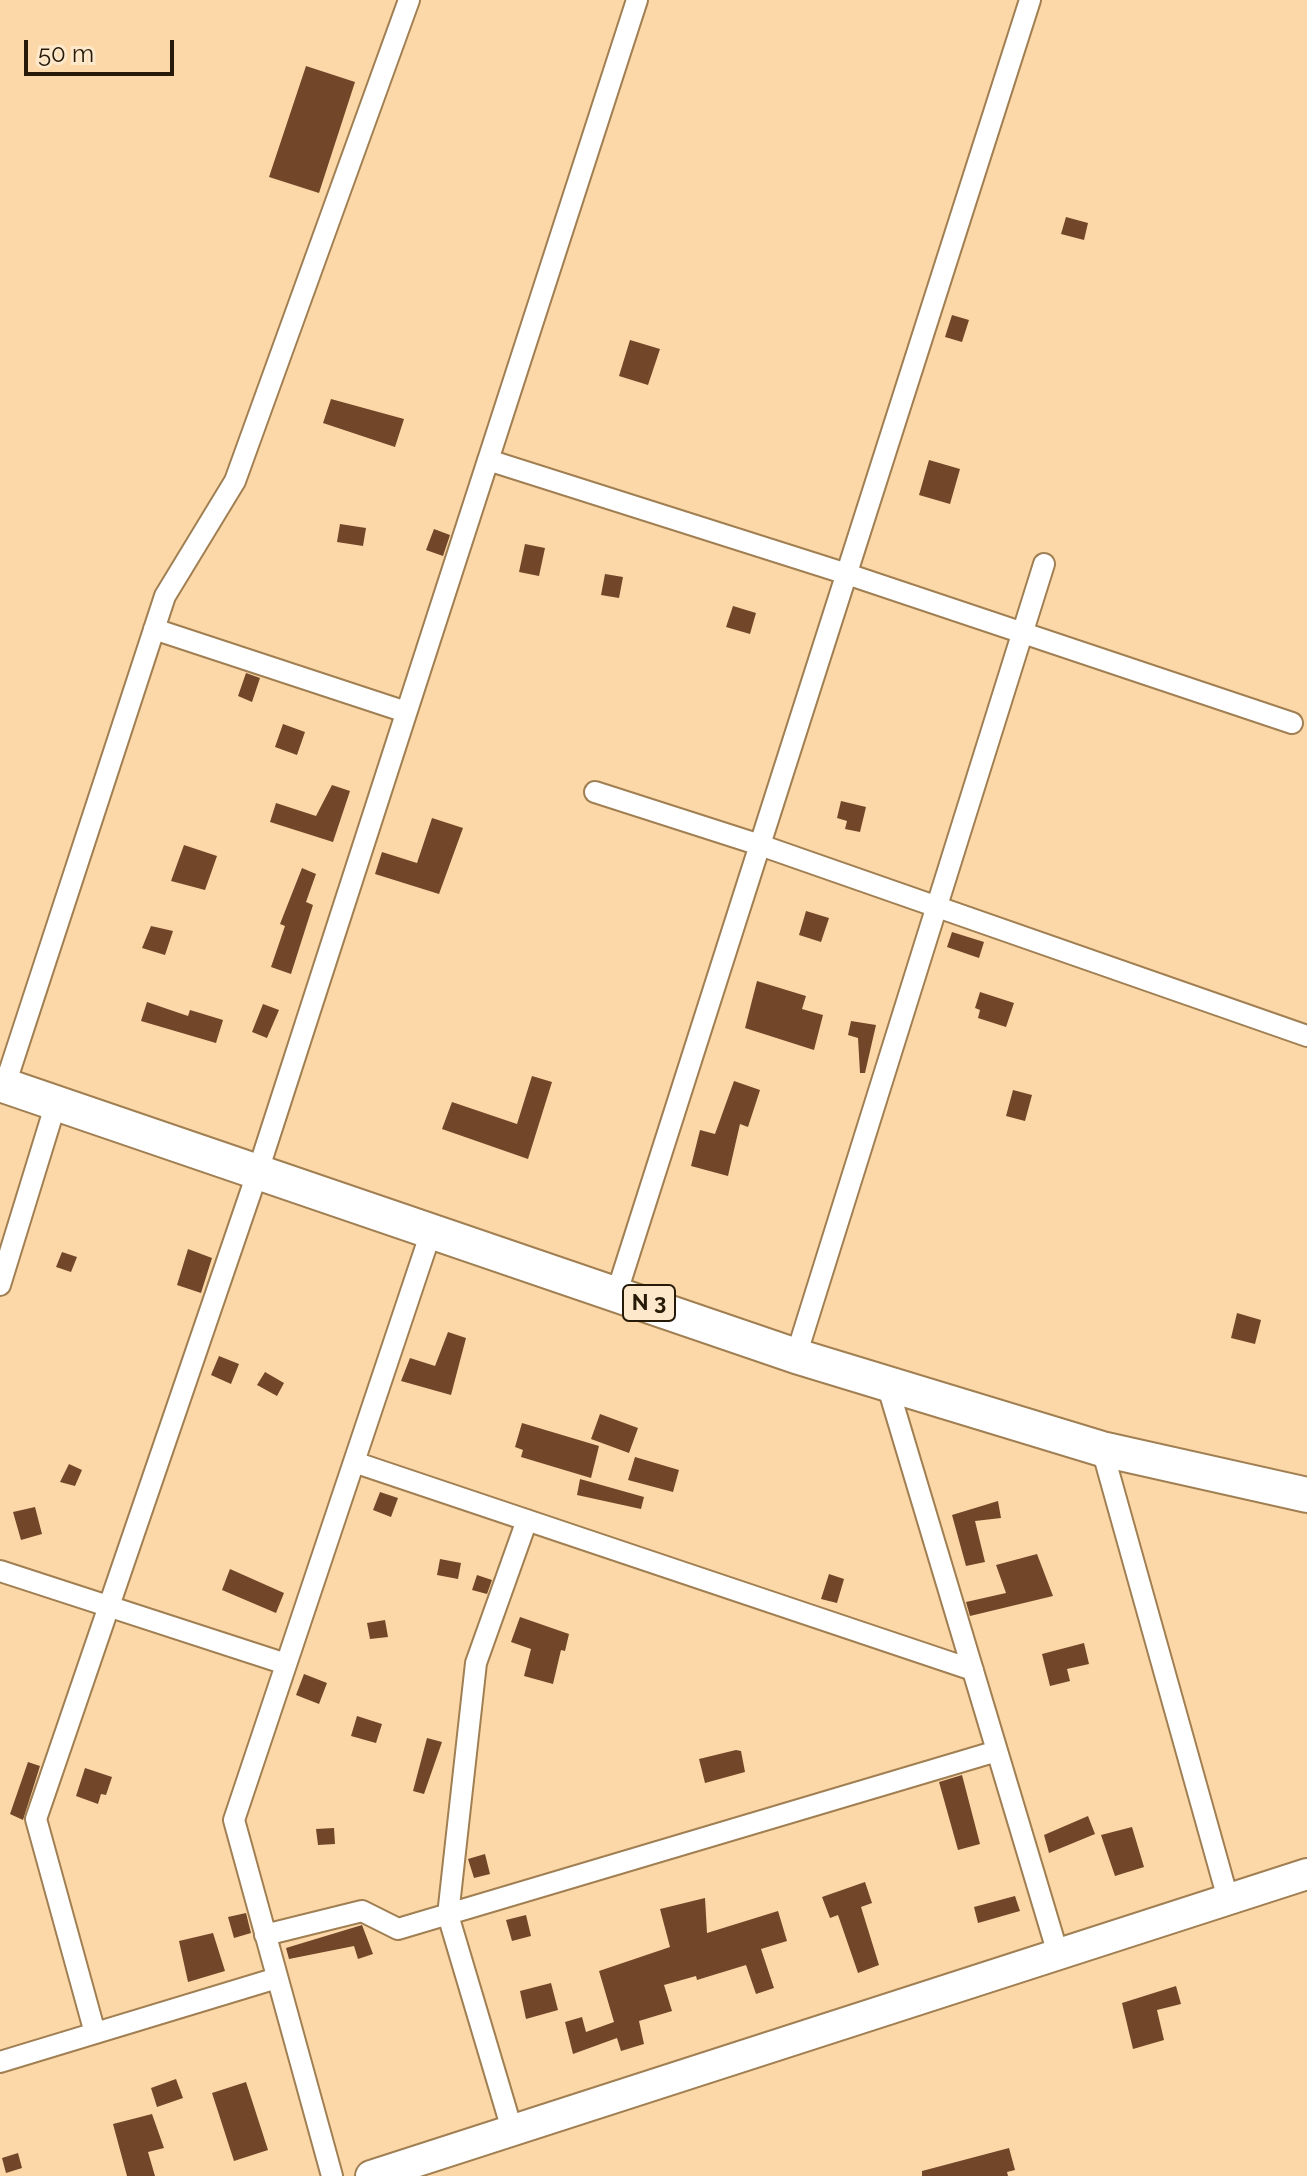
<!DOCTYPE html>
<style>
body{margin:0}
#map{position:relative;width:1307px;height:2176px;overflow:hidden;background:#fcd8a9;font-family:Raleway,sans-serif}
canvas{display:block}
.scale{position:absolute;left:24px;top:40px;width:150px;height:36px;box-sizing:border-box;border:4px solid #271a08;border-top:0;padding-left:10px;font-size:24px;line-height:28px;white-space:nowrap;color:#271a08;-webkit-text-stroke:6px #fde8cc;paint-order:stroke}
</style>
<div id="map">
<canvas width="1307" height="2176"></canvas>
<div class="scale">50 m</div>
</div>
<script>
const context = document.querySelector('canvas').getContext('2d');
context.lineJoin = 'round';
function paint(path, color) {
  context.fillStyle = color;
  context.fill(path, 'evenodd');
}
function shape(rows) {
  const path = new Path2D();
  for (const r of rows) {
    path.moveTo(r[0], r[1]);
    for (let i = 2; i < r.length; i += 2) path.lineTo(r[i], r[i + 1]);
  }
  return path;
}
function trace(path, color, width, dash) {
  context.strokeStyle = color;
  context.lineWidth = width;
  context.lineCap = dash ? 'butt' : 'round';
  context.setLineDash(dash || []);
  context.stroke(path);
}
function write(font, color, halo, rows, align = 'center') {
  context.font = font + ' Raleway,sans-serif';
  context.lineWidth = 8;
  context.setLineDash([]);
  context.textBaseline = 'middle';
  context.strokeStyle = halo;
  context.fillStyle = color;
  for (const [text, x, y, turn = 0] of rows) {
    context.save();
    context.translate(x, y);
    context.rotate((+turn || 0) * Math.PI / 180);
    context.textAlign = isNaN(turn) ? turn : align;
    if (halo) context.strokeText(text, 0, 0);
    context.fillText(text, 0, 0);
    context.restore();
  }
}
paint(shape([
 [306,66,355,82,319,193,269,177],
 [1066,217,1088,223,1084,240,1061,234],
 [952,315,969,320,962,342,945,337],
 [630,340,660,349,648,385,619,376],
 [331,399,404,419,395,447,323,423],
 [929,460,960,469,950,504,919,495],
 [340,524,366,528,363,546,337,542],
 [434,529,450,535,443,556,426,550],
 [525,544,545,548,539,576,519,572],
 [605,574,623,577,619,598,601,595],
 [733,606,756,613,750,634,726,627],
 [246,673,260,678,252,702,238,696],
 [283,724,305,732,297,755,275,747],
 [332,785,350,791,333,842,270,822,276,803,316,816],
 [841,801,866,807,860,832,845,829,847,821,837,818],
 [432,818,463,828,439,894,375,874,382,852,417,863],
 [184,845,217,856,205,890,171,881],
 [302,868,316,874,306,902,313,905,291,974,271,967,285,926,280,924],
 [806,911,829,918,821,942,799,935],
 [151,926,173,931,165,955,142,948],
 [952,932,984,942,979,958,947,947],
 [757,981,806,996,802,1009,823,1015,814,1050,745,1028],
 [980,992,1014,1003,1006,1027,978,1018,980,1010,975,1008],
 [147,1002,188,1016,190,1010,223,1020,216,1043,141,1021],
 [263,1004,279,1010,267,1038,252,1032],
 [851,1021,876,1025,865,1073,860,1073,858,1038,848,1035],
 [532,1076,552,1082,528,1159,442,1129,452,1102,517,1124],
 [734,1081,760,1090,748,1127,740,1124,728,1176,691,1166,700,1130,715,1134],
 [1013,1090,1032,1095,1025,1121,1006,1116],
 [188,1249,212,1258,201,1293,177,1285],
 [62,1252,77,1257,71,1272,56,1267],
 [1237,1313,1261,1320,1255,1344,1231,1338],
 [448,1332,466,1338,451,1395,401,1381,410,1358,435,1366],
 [219,1356,239,1364,231,1384,211,1375],
 [265,1372,284,1383,277,1396,257,1385],
 [600,1414,638,1428,629,1453,591,1439],
 [522,1423,599,1446,591,1478,521,1457,523,1450,515,1447],
 [635,1457,679,1470,673,1492,628,1480],
 [69,1464,82,1470,75,1486,60,1482],
 [580,1479,644,1497,641,1509,577,1495],
 [380,1492,398,1498,391,1517,373,1510],
 [998,1501,1001,1518,975,1521,985,1562,966,1566,952,1515],
 [35,1507,42,1534,21,1540,13,1512],
 [1037,1554,1053,1596,970,1616,966,1602,1006,1593,996,1565],
 [440,1559,461,1563,458,1579,437,1575],
 [230,1569,284,1593,276,1613,222,1590],
 [829,1574,844,1579,837,1603,821,1599],
 [477,1575,492,1580,487,1594,472,1590],
 [520,1617,569,1634,565,1651,561,1650,553,1684,524,1676,531,1649,511,1642],
 [385,1620,388,1637,370,1639,367,1623],
 [1084,1643,1089,1664,1067,1669,1070,1681,1050,1686,1042,1654],
 [304,1674,327,1683,319,1704,296,1695],
 [357,1716,382,1724,376,1743,351,1736],
 [427,1738,442,1742,424,1794,413,1791],
 [736,1750,741,1751,745,1772,705,1783,699,1759],
 [28,1762,40,1766,23,1820,10,1814],
 [85,1768,112,1777,106,1795,101,1794,98,1804,76,1796],
 [962,1775,980,1844,958,1850,939,1782],
 [1088,1816,1095,1834,1049,1853,1044,1835],
 [1132,1827,1144,1867,1115,1876,1101,1835],
 [334,1828,335,1844,318,1845,316,1829],
 [485,1854,490,1874,474,1878,468,1859],
 [865,1882,872,1903,861,1907,879,1965,858,1973,838,1915,830,1918,822,1897],
 [1015,1896,1020,1911,978,1923,974,1907],
 [705,1898,707,1933,778,1911,787,1941,761,1949,774,1988,756,1994,746,1965,697,1980,696,1976,664,1985,672,2011,639,2021,644,2044,621,2051,617,2038,573,2054,565,2022,582,2017,586,2032,614,2022,599,1971,670,1947,660,1909],
 [246,1913,251,1933,234,1938,228,1917],
 [526,1915,531,1936,512,1941,506,1920],
 [362,1925,373,1954,358,1959,354,1946,289,1959,286,1948],
 [213,1933,225,1971,188,1982,179,1941],
 [551,1983,558,2010,526,2019,520,1991],
 [1176,1986,1181,2004,1157,2010,1164,2040,1133,2049,1122,2003],
 [176,2079,183,2098,157,2107,151,2088],
 [246,2082,268,2150,234,2161,212,2093],
 [152,2114,164,2148,148,2152,155,2176,127,2176,113,2124],
 [1009,2148,1015,2170,1007,2172,1008,2176,922,2176,922,2171],
 [18,2153,22,2168,6,2173,2,2158]
]), '#714629');
const street = shape([
 [488,460,847,574,1292,723],
 [154,629,406,712],
 [595,792,760,845,1307,1036],
 [5,1085,165,596,235,481,409,0],
 [0,1285,56,1103],
 [617,1292,1030,0],
 [796,1356,1044,564],
 [887,1384,1058,1954],
 [1102,1449,1228,1899],
 [354,1462,973,1670],
 [0,1571,286,1664],
 [265,1935,362,1911,398,1929,997,1751],
 [95,2033,36,1819,258,1171,637,0],
 [0,2062,277,1978],
 [513,2133,448,1915,476,1663,527,1520],
 [332,2176,234,1820,432,1229]
]);
const secondary = shape([
 [371,2176,1307,1874]
]);
const primary = shape([
 [0,1084,796,1356,1102,1449,1307,1495]
]);
trace(street, '#a07f53', 24);
trace(secondary, '#a07f53', 34);
trace(primary, '#a07f53', 38);
trace(street, '#fff', 20);
trace(secondary, '#fff', 30);
trace(primary, '#fff', 34);
for (const [x, y, w] of [
 [649,1303,52]
]) {
  const box = new Path2D();
  box.roundRect(x - w / 2, y - 18, w, 36, 6);
  context.fillStyle = '#fde8cc';
  context.fill(box);
  trace(box, '#271a08', 2);
}
write('bold 22px', '#271a08', null, [
 ["N 3",649,1303]
]);
</script>
